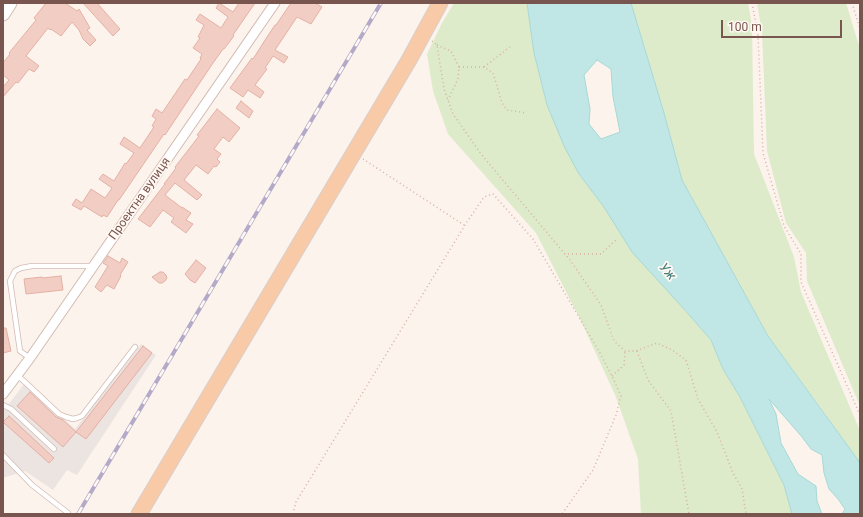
<!DOCTYPE html>
<meta charset="utf-8">
<style>
body{margin:0}
#map{position:relative;width:863px;height:517px;overflow:hidden;background:#fcf3ec;font-family:Roboto,sans-serif}
canvas{display:block}
.frame{position:absolute;inset:0;border:4px solid #78554e;pointer-events:none}
.scale{position:absolute;left:721px;top:20px;width:121px;height:18px;box-sizing:border-box;border:2px solid #78554e;border-top:0;padding-left:5px;font-size:12px;line-height:14px;white-space:nowrap;color:#78554e;-webkit-text-stroke:3px #fff8f3;paint-order:stroke}
</style>
<div id="map">
<canvas width="863" height="517"></canvas>
<div class="frame"></div>
<div class="scale">100 m</div>
</div>
<script>
const context = document.querySelector('canvas').getContext('2d');
context.lineJoin = 'round';
function paint(path, color) {
  context.fillStyle = color;
  context.fill(path, 'evenodd');
}
function shape(rows) {
  const path = new Path2D();
  for (const r of rows) {
    path.moveTo(r[0], r[1]);
    for (let i = 2; i < r.length; i += 2) path.lineTo(r[i], r[i + 1]);
  }
  return path;
}
function trace(path, color, width, dash) {
  context.strokeStyle = color;
  context.lineWidth = width;
  context.lineCap = dash ? 'butt' : 'round';
  context.setLineDash(dash || []);
  context.stroke(path);
}
function write(font, color, halo, rows, align = 'center') {
  context.font = font + ' Roboto,sans-serif';
  context.lineWidth = 3.5;
  context.setLineDash([]);
  context.textBaseline = 'middle';
  context.strokeStyle = halo;
  context.fillStyle = color;
  for (const [text, x, y, turn = 0] of rows) {
    context.save();
    context.translate(x, y);
    context.rotate((+turn || 0) * Math.PI / 180);
    context.textAlign = isNaN(turn) ? turn : align;
    if (halo) context.strokeText(text, 0, 0);
    context.fillText(text, 0, 0);
    context.restore();
  }
}
paint(shape([
 [141,344,156,355,77,475,67,470,53,490,25,471,3,478,3,412,24,384,75,429]
]), '#ece4e1');
paint(shape([
 [454,3,527,3,534,53,547,105,579,174,684,309,711,340,723,369,740,397,784,485,792,514,641,514,638,459,616,397,581,321,536,233,448,134,433,91,427,54,442,23],
 [631,3,748,3,752,26,754,154,794,257,801,292,860,431,860,464,818,404,768,336,682,180,664,113],
 [757,3,846,3,860,49,860,406,807,281,806,253,786,223,767,151,762,32]
]), '#ddebca');
const water = shape([
 [527,3,631,3,664,113,682,180,768,336,858,460,860,464,860,514,842,514,845,509,838,499,829,489,824,473,822,455,811,449,802,437,769,399,776,414,781,443,798,474,816,486,817,501,822,514,792,514,784,485,740,397,723,369,711,340,684,309,632,252,604,207,579,174,565,148,547,105,534,53,527,3],
 [597,60,611,69,613,97,620,132,601,139,589,124,590,109,584,75,597,60]
]);
paint(water, '#c0e7e5');
trace(water, '#a6d8d6', 1);
const building = shape([
 [46,3,65,3,77,11,79,9,90,28,87,30,96,40,90,46,83,39,79,30,72,22,61,36,51,29,50,30,48,28,26,56,39,66,34,72,29,69,18,83,16,82,3,97,3,87,9,80,3,75,3,63,10,54,9,53,36,20,34,18,46,3],
 [83,3,97,3,120,29,113,36,83,3],
 [219,3,233,12,239,3,255,3,233,35,234,36,224,49,223,49,213,63,165,135,164,134,119,200,118,200,107,217,103,215,102,217,84,206,81,210,72,205,76,199,82,203,91,189,105,198,112,188,99,179,103,174,114,181,125,163,126,164,134,153,120,144,124,137,140,148,154,127,152,126,156,119,152,116,156,109,162,113,185,79,187,80,201,59,200,58,202,54,193,48,200,38,198,37,204,25,196,20,200,14,221,28,228,17,216,8,219,3],
 [291,3,315,3,322,7,311,24,297,17,275,50,288,57,284,63,273,56,265,68,267,69,255,85,264,92,260,98,248,90,243,97,230,88,252,58,253,59,267,37,275,25,276,25,291,3],
 [241,101,253,111,249,118,236,108,241,101],
 [217,109,240,128,229,142,223,137,214,149,221,154,217,159,220,162,216,167,214,166,208,174,196,165,184,180,202,195,197,200,175,183,165,195,182,208,182,207,191,213,186,220,193,224,186,233,171,222,174,218,163,210,150,227,138,219,165,184,164,184,176,168,175,167,199,136,197,135,217,109],
 [108,256,120,263,122,258,128,262,120,275,121,276,114,289,107,285,101,292,95,287,108,266,103,263,108,256],
 [196,260,206,268,195,283,190,280,185,274,196,260],
 [160,272,163,272,166,275,167,278,165,281,162,283,159,283,152,277,160,272],
 [61,276,63,290,26,294,24,279,42,277,42,278,61,276],
 [3,328,6,328,11,351,3,353,3,328],
 [143,346,152,353,86,439,76,432,143,346],
 [30,392,56,417,63,420,76,432,63,447,17,406,30,392],
 [9,416,54,458,49,463,3,422,9,416]
]);
paint(building, '#f1cdc4');
trace(building, '#e4b0a4', 1);
const lane = shape([
 [30,358,20,351,10,281,15,271,21,268,32,266,93,266],
 [17,375,26,383,59,414,66,417,73,419,77,418,82,416,135,347],
 [3,405,11,409,54,449],
 [3,455,32,485,68,513]
]);
const street = shape([
 [3,394,30,358,275,3]
]);
const secondary = shape([
 [3,14,10,3]
]);
const primary = shape([
 [139,514,409,60,440,3]
]);
trace(lane, '#d2bbb3', 6);
trace(street, '#d2bbb3', 11);
trace(secondary, '#d5bab1', 15);
trace(primary, '#d9cfcd', 17);
trace(shape([
 [752,3,758,35,763,153,784,226,801,254,801,282,860,415],
 [852,3,860,29],
 [432,41,437,45,444,89,453,114,481,154,570,260,601,305,614,341,625,351,636,351,657,343,672,350,686,360,698,399,717,432,733,473,742,489,746,514],
 [437,45,451,51,459,67,458,79,448,100],
 [459,67,484,67,493,73,502,103,507,110,527,113],
 [484,67,510,47],
 [363,159,464,225],
 [564,254,601,254,617,239],
 [637,351,648,380,671,411,689,514],
 [612,376,624,365,625,351],
 [293,514,296,502,465,225,484,197,493,194,533,239,600,353,613,378,621,396,616,415,593,470,562,514]
]), '#d7b0a6', 1.5, [1, 3]);
trace(lane, '#fff', 4.5);
trace(street, '#fff', 9);
trace(secondary, '#fff', 13);
trace(primary, '#f8caa7', 15);
const rail = shape([
 [78,514,381,3]
]);
trace(rail, '#b3a9c8', 4);
trace(rail, '#fff8f3', 2.5, [8]);
write('12px', '#78554e', '#fff8f3', [
 ["Проектна вулиця",140,199,-55]
]);
write('italic 13px', '#417c7b', '#fff8f3', [
 ["Уж",667,272,49]
]);
</script>
